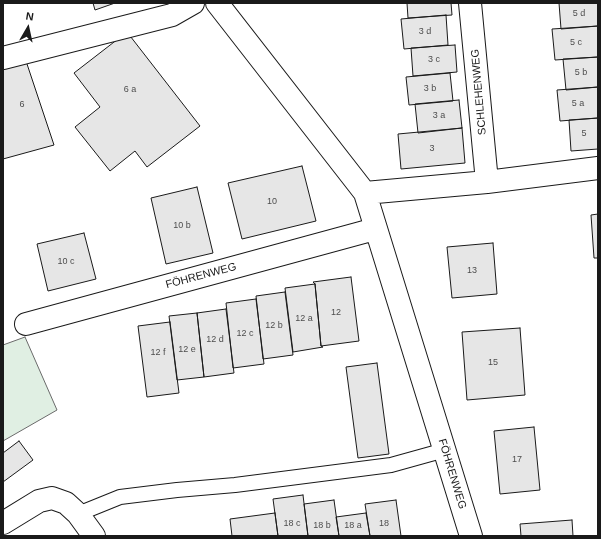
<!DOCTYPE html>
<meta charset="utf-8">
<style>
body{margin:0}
#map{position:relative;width:601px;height:539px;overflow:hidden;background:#fff;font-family:Helvetica,sans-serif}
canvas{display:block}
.frame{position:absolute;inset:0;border:4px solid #1a1a1a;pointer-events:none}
.north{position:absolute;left:8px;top:8px;width:40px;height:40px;-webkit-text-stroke:3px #fff;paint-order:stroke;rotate:9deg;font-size:11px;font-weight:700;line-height:16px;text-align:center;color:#1a1a1a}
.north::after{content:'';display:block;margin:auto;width:14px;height:18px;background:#1a1a1a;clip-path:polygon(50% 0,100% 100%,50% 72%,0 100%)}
</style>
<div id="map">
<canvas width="601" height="539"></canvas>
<div class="frame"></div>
<div class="north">N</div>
</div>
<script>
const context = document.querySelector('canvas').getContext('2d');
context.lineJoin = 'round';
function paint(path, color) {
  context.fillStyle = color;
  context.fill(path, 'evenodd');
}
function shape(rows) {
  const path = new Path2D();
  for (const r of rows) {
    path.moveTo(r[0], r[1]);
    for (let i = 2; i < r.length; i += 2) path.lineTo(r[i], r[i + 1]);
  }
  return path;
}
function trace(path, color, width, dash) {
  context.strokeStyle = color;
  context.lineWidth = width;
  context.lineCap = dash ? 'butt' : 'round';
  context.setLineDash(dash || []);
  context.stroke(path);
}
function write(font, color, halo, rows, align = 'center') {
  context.font = font + ' Helvetica,sans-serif';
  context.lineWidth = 3;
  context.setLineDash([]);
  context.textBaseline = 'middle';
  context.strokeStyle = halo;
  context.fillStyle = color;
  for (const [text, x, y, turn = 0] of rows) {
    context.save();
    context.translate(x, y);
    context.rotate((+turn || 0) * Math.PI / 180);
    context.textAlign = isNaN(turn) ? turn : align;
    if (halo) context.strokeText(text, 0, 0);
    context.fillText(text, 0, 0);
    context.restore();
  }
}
const green = shape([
 [25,337,57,410,3,441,3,345,25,337]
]);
paint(green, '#e0efe3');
trace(green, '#6a6a6a', 1);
const building = shape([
 [93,3,115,3,95,10,93,3],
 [407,3,451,3,452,15,408,18,407,3],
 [559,3,598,3,598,26,561,29,559,3],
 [446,15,448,45,404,49,401,19,446,15],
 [598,26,598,57,555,60,552,29,598,26],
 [127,32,200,126,147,167,135,151,110,171,75,127,100,107,74,73,127,32],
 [455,45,457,72,413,76,411,48,455,45],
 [598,57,598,87,566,90,563,59,598,57],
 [25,58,54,145,3,159,3,65,25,58],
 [450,73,453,101,409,105,406,77,450,73],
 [598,87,598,118,560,121,557,90,598,87],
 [459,100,462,128,418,133,415,104,459,100],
 [598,118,598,149,571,151,569,120,598,118],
 [462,128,465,163,401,169,398,134,462,128],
 [302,166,316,221,242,239,228,183,302,166],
 [197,187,213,253,166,264,151,198,197,187],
 [598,214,598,258,594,258,591,215,598,214],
 [84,233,96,279,48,291,37,244,84,233],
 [493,243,497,294,452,298,447,247,493,243],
 [351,277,359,341,321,346,315,284,313,282,351,277],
 [315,284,321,346,323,347,293,352,285,288,315,284],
 [285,292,293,355,263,359,256,296,285,292],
 [256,299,264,364,233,368,226,303,256,299],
 [226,309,234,373,204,377,197,313,226,309],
 [197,313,204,377,177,380,169,316,197,313],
 [170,322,179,393,147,397,138,326,170,322],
 [520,328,525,395,467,400,462,332,520,328],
 [377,363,389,454,358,458,346,367,377,363],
 [534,427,540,490,500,494,494,431,534,427],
 [19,441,33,460,3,482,3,453,19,441],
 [303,495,308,536,278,536,273,499,303,495],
 [334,500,339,536,308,536,304,504,334,500],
 [396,500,401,536,370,536,365,504,396,500],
 [275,513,278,536,232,536,230,519,275,513],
 [366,513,370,536,339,536,336,517,366,513],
 [572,520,573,536,521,536,520,524,572,520]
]);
paint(building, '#e6e6e6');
trace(building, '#1a1a1a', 1);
const lane = shape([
 [78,514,120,497,177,490,235,485,391,465,445,450]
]);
const street = shape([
 [217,3,365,193,471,536],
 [470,3,487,182],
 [3,58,172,15,193,3],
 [365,193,487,182,598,168],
 [26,324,375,229],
 [3,523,39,501,52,498,66,503,78,514,94,536]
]);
trace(lane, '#1a1a1a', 16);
trace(street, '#1a1a1a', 24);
trace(lane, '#fff', 14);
trace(street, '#fff', 22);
write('9px', '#4d4d4d', null, [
 ["5 d",579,14],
 ["3 d",425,32],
 ["5 c",576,43],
 ["3 c",434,60],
 ["5 b",581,73],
 ["3 b",430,89],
 ["6 a",130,90],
 ["5 a",578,104],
 ["6",22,105],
 ["3 a",439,116],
 ["5",584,134],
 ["3",432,149],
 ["10",272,202],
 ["10 b",182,226],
 ["10 c",66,262],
 ["13",472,271],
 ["12",336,313],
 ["12 a",304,319],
 ["12 b",274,326],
 ["12 c",245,334],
 ["12 d",215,340],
 ["12 e",187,350],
 ["12 f",158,353],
 ["15",493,363],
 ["17",517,460],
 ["18 c",292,524],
 ["18",384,524],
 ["18 b",322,526],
 ["18 a",353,526]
]);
write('11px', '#1a1a1a', '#fff', [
 ["SCHLEHENWEG",479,92,-95],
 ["FÖHRENWEG",201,276,-15],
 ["FÖHRENWEG",452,474,73]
]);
</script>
